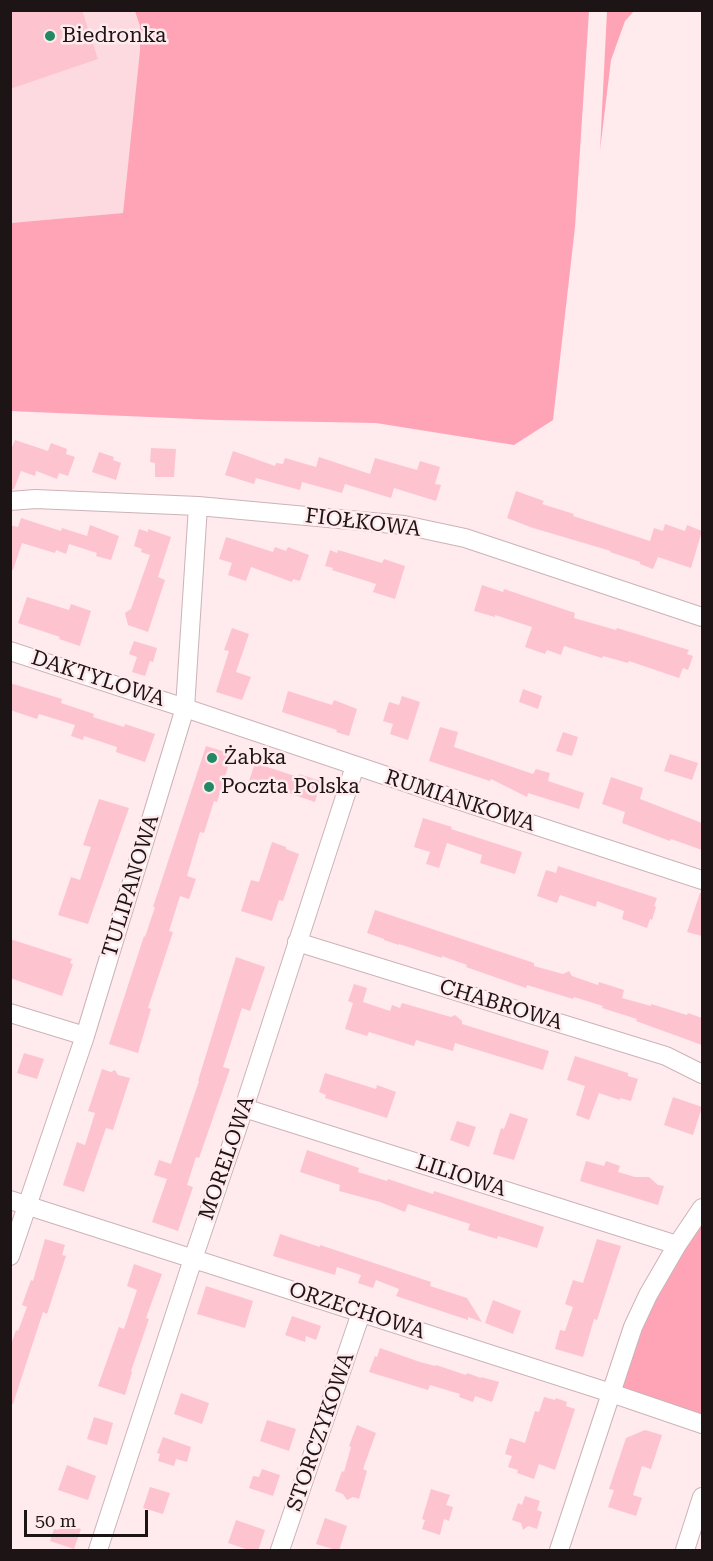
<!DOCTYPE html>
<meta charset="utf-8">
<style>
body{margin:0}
#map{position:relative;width:713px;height:1561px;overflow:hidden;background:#ffeaed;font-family:"Roboto Serif",serif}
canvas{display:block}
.frame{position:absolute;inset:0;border:12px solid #1d1416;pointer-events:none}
.scale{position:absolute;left:24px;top:1510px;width:124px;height:27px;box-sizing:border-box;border:3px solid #1d1416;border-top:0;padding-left:8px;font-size:18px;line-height:21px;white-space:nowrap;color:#1d1416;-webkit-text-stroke:4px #ffeaed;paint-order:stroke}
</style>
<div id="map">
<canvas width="713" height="1561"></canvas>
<div class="frame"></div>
<div class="scale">50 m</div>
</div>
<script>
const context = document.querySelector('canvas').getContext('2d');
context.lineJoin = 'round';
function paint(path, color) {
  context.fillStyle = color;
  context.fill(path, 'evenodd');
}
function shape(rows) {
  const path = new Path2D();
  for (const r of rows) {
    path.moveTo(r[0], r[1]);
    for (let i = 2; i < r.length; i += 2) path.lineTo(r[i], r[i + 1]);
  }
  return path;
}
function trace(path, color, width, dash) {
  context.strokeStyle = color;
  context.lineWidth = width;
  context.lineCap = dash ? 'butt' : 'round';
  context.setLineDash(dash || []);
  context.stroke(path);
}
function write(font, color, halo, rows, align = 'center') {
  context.font = font + ' "Roboto Serif",serif';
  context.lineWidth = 5;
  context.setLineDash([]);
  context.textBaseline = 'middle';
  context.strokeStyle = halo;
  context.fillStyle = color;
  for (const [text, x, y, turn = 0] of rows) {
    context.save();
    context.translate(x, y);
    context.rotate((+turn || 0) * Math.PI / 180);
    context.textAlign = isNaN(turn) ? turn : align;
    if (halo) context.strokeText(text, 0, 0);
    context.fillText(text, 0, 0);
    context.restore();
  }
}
paint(shape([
 [11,11,145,11,123,213,11,223]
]), '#fddae0');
paint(shape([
 [135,11,589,11,575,227,553,420,514,445,376,423,218,420,11,411,11,223,123,213,140,51,140,26],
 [607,11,634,11,625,21,611,60,600,150],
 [702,1210,702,1423,611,1392,634,1327]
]), '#fea4b6');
paint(shape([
 [18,10,82,10,98,59,10,89,10,13],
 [15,440,48,451,51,443,67,449,66,454,75,457,68,476,59,473,57,479,36,471,35,476,21,471,14,489,10,490,10,452],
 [151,448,176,449,174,477,155,477,155,463,150,462],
 [233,451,275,466,276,463,283,464,285,458,316,467,319,457,370,474,375,458,417,470,420,461,440,467,435,484,441,485,436,501,394,488,391,498,345,484,342,493,302,482,300,490,256,478,254,484,225,475],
 [99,452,114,457,113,460,121,463,116,480,92,472],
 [516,491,544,501,542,504,574,514,573,516,650,541,654,528,663,531,665,524,685,531,687,525,702,531,691,568,658,557,653,569,640,564,640,562,610,552,611,551,533,528,507,518],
 [21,518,61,531,62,528,87,536,90,525,119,536,111,560,96,556,97,553,69,544,66,554,56,550,55,553,22,543,13,570,10,570,10,525,18,527],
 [139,529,148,532,148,529,171,537,158,577,165,580,148,632,128,625,125,613,131,609,150,555,141,552,142,549,134,546],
 [226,537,273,552,275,547,286,551,288,547,309,555,300,581,293,579,292,582,251,567,246,581,228,575,232,563,219,559],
 [330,550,337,553,338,550,382,563,384,559,405,566,395,599,373,592,376,584,332,570,333,568,325,566],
 [482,585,503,592,504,589,575,613,574,618,616,630,617,628,689,650,687,654,693,656,688,670,683,668,679,678,629,661,628,663,603,656,602,658,564,646,561,655,547,650,545,654,525,647,532,627,495,615,495,617,474,611],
 [27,597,69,610,71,604,91,611,80,646,59,639,60,637,18,623],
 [232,628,249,634,236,672,251,677,242,700,216,692,229,651,224,650],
 [134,641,157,648,153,662,150,661,145,676,132,672,137,657,129,654],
 [10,683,62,699,61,703,94,714,93,717,124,727,125,724,155,734,145,762,116,752,117,747,84,736,83,740,71,736,75,725,39,714,37,719,10,710],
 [523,689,542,696,538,709,519,702],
 [288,691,332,705,334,700,357,709,349,736,336,732,337,730,282,712],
 [402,696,420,702,408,740,390,734,393,724,383,721,389,702,399,705],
 [440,727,458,732,454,747,533,774,536,769,550,773,548,781,584,793,579,809,528,793,527,797,491,779,490,781,429,761],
 [563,732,578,737,572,756,556,751],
 [206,746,232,754,217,802,214,801,204,833,200,832,192,859,187,876,196,879,189,899,180,896,169,931,173,932,148,1008,151,1009,138,1053,109,1044,144,936,145,937,155,907,153,907],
 [670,754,698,763,692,780,664,771],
 [255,763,298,777,299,774,321,781,315,802,274,788,272,793,248,784],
 [611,777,643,788,640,799,702,823,702,850,671,839,670,841,622,823,625,812,602,804],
 [99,799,129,808,88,924,58,915,71,877,80,880,91,847,83,845],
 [423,818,452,827,451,829,522,852,515,874,480,863,482,855,447,843,439,868,426,864,430,852,414,847],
 [272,842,286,847,286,849,299,854,283,901,279,900,272,921,241,911,251,880,259,882],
 [558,866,657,898,654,906,656,907,652,920,650,919,647,928,622,919,624,911,597,901,596,907,560,895,557,903,537,896,546,870,556,873],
 [700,893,702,893,702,936,687,932],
 [375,910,534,963,534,966,563,974,569,971,572,976,598,985,599,982,624,990,622,998,651,1006,651,1004,687,1015,688,1013,702,1018,702,1045,636,1021,637,1019,602,1008,603,1006,574,997,573,999,527,985,526,988,466,967,467,965,442,956,442,958,399,944,399,945,384,940,384,939,367,933],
 [10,939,72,959,70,963,73,964,62,996,10,978],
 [236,957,265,967,250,1011,242,1008,223,1067,230,1069,199,1158,196,1157,187,1185,193,1187,178,1231,152,1222,167,1179,154,1175,159,1160,171,1164,199,1081,198,1081],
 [354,984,367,988,363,1002,390,1011,392,1005,400,1008,402,1003,451,1017,455,1015,462,1021,462,1024,549,1051,543,1070,455,1043,453,1051,416,1040,414,1046,369,1032,367,1036,345,1029,353,1003,348,1001],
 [24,1053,44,1059,37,1079,17,1073],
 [575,1056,628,1073,628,1076,638,1079,631,1101,620,1098,620,1100,599,1093,589,1120,576,1115,585,1086,567,1080],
 [102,1069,111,1072,115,1070,118,1075,130,1078,113,1130,106,1128,84,1192,63,1185,77,1142,85,1145,95,1113,88,1111],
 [325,1073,376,1089,377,1085,396,1092,387,1118,325,1098,326,1095,319,1092],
 [673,1097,702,1107,693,1135,664,1125],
 [510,1113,528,1119,514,1160,493,1154,501,1128,504,1129],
 [457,1121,476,1127,469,1147,450,1140],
 [307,1150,359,1168,358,1172,387,1181,388,1179,433,1194,434,1191,544,1227,537,1248,498,1236,497,1239,468,1230,470,1224,408,1204,405,1212,380,1202,339,1191,340,1185,300,1172],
 [586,1161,604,1166,606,1161,620,1166,618,1172,635,1177,649,1177,658,1185,664,1186,658,1205,580,1181],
 [280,1234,320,1247,320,1245,431,1282,430,1286,467,1298,482,1322,468,1317,468,1320,396,1296,399,1289,376,1280,373,1288,358,1283,361,1275,337,1267,335,1275,273,1256],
 [45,1239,65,1245,62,1255,66,1256,47,1314,43,1312,13,1404,10,1404,10,1348,16,1330,18,1331,27,1307,22,1305,31,1280,33,1281],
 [597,1239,621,1246,597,1320,594,1319,583,1357,555,1349,560,1330,565,1331,573,1307,565,1304,573,1280,583,1283],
 [134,1264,162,1274,146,1318,149,1319,131,1371,132,1372,125,1395,98,1386,119,1327,124,1329,137,1290,127,1286],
 [206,1286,253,1301,245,1328,197,1314],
 [493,1300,521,1311,513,1334,485,1323],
 [292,1316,321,1326,316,1340,306,1336,305,1342,285,1335],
 [380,1348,420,1362,435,1366,436,1365,466,1375,467,1373,481,1378,481,1377,499,1382,492,1402,475,1396,473,1402,459,1397,460,1394,430,1385,428,1390,369,1372,375,1356,377,1357],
 [181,1393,209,1403,202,1424,174,1414],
 [544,1397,555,1400,556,1398,567,1402,566,1406,575,1409,555,1470,539,1464,534,1479,517,1473,518,1470,508,1467,512,1456,505,1454,510,1438,525,1443,535,1411,539,1412],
 [94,1417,113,1423,107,1445,87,1439],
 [267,1420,296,1429,289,1451,260,1441],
 [357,1425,376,1433,363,1469,367,1471,359,1499,353,1497,347,1500,343,1494,335,1491,342,1471,344,1472,351,1447,349,1446],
 [645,1430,662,1435,651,1469,642,1466,633,1495,642,1498,636,1516,608,1507,614,1490,609,1489,626,1438],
 [163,1437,191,1447,187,1462,176,1459,174,1466,158,1461,160,1454,157,1453],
 [67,1465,96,1476,88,1500,58,1490],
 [262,1469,280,1475,273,1496,249,1488,253,1476,259,1477],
 [150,1487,170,1493,163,1514,143,1508],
 [431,1489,450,1495,446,1505,453,1507,449,1521,444,1519,440,1535,422,1529,425,1520,422,1519],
 [525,1496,540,1501,537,1510,542,1512,537,1529,528,1526,523,1530,521,1523,512,1520,518,1503,522,1505],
 [325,1518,347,1526,339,1551,316,1544],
 [236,1520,265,1530,258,1551,252,1551,228,1543],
 [61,1523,81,1529,74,1549,50,1541,54,1529,58,1530]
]), '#fdc4cf');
const minor = shape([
 [10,501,35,499,198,506,404,525,465,538,702,617],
 [10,651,185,708,455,799,702,880],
 [297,942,666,1056,702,1074],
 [10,1013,85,1036],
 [244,1108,677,1245],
 [10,1200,611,1393,702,1424],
 [10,1256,85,1036,185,708,198,506],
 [98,1550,193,1259,244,1108,355,766],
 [280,1550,361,1313],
 [559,1550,633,1327,648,1295,677,1245,702,1208],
 [685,1550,702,1497]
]);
trace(minor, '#ccb3b7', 20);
trace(minor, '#fff', 18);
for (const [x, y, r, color] of [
 [50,36,6,"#238964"],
 [212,758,6,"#238964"],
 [209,787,6,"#238964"]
]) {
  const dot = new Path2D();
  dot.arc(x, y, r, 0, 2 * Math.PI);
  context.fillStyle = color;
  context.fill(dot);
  trace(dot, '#ffeaed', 2);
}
write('21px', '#1d1416', '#ffeaed', [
 ["Biedronka",62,36],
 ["Żabka",224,758],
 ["Poczta Polska",221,787]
], 'left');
write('21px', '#1d1416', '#ffeaed', [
 ["FIOŁKOWA",363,523,7],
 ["DAKTYLOWA",98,679,18],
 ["RUMIANKOWA",460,801,18],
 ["TULIPANOWA",131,886,-73],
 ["CHABROWA",501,1005,17],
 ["MORELOWA",227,1158,-71],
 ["LILIOWA",461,1176,18],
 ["ORZECHOWA",357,1311,18],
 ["STORCZYKOWA",321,1432,-71]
]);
</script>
